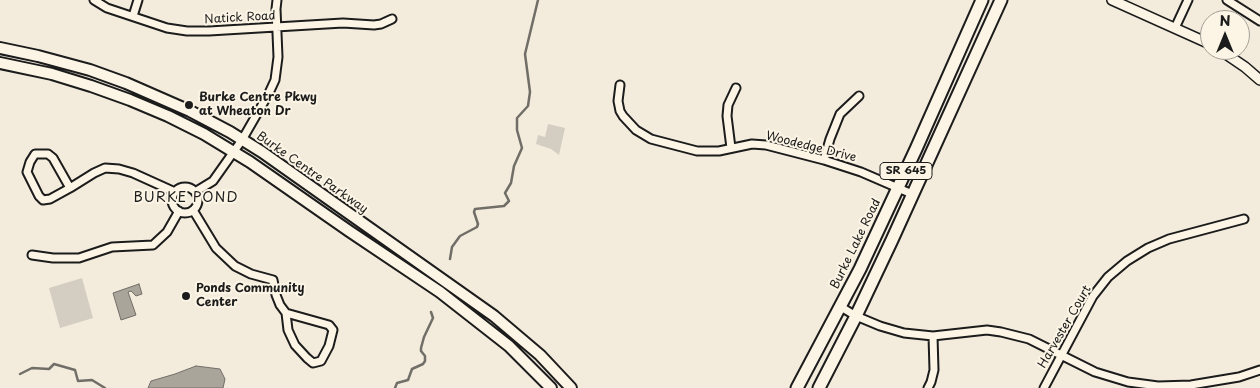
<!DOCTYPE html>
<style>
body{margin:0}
#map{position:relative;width:1260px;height:388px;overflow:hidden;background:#f3ecdd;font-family:"Playpen Sans",sans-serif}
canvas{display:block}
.north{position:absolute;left:1200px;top:10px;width:50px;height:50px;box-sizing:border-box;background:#fcf5e5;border:1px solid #a29e95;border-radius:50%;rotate:0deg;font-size:14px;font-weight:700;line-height:20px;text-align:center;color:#1c1c1c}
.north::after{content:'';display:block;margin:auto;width:18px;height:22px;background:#1c1c1c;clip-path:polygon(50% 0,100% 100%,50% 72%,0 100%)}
</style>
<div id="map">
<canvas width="1260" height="388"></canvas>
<div class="north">N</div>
</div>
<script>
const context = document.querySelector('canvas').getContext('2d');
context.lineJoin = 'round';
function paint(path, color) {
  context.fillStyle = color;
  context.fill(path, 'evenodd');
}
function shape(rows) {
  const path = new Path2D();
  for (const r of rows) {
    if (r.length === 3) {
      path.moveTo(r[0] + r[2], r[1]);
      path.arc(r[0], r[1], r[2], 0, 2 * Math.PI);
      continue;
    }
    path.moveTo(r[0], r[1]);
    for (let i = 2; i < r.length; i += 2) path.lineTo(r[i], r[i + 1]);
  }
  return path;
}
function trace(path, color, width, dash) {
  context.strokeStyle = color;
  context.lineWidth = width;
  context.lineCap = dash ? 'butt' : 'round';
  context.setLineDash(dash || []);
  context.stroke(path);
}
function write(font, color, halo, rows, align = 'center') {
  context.font = font + ' "Playpen Sans",sans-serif';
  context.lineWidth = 4;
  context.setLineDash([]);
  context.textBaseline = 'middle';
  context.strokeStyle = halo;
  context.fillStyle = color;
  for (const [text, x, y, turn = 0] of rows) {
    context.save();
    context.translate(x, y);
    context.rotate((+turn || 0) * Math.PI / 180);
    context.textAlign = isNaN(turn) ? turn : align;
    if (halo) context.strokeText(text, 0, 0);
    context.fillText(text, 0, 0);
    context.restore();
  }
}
paint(shape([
 [548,124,565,128,559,155,551,149,536,144,538,135,545,137],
 [82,278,93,318,60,328,49,288]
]), '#d3cec1');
const water = shape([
 [139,284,142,294,136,296,131,291,128,292,136,315,121,320,113,293,139,284],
 [196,366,220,369,225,379,223,388,148,388,151,381,175,374,196,366]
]);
paint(water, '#aaa59b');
trace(water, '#716e68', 1);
trace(shape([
 [450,259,452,247,460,236,477,227,478,224,474,212,475,209,504,206,509,201,505,193,511,183,514,166,522,148,517,130,517,118,528,106,530,92,525,54,538,0],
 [20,374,32,368,49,369,54,364,75,370,78,381,92,380,105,388],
 [395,388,397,383,408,380,412,369,423,364,425,361,425,356,421,351,421,348,424,337,433,318,431,312]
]), '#716e68', 2.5);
const minor = shape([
 [94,0,107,8,167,28,187,31,209,31,343,23,374,25,381,24,392,19],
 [1227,0,1260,21],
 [133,16,138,0],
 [1175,28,1188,0],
 [620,85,618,101,620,111,623,116,636,130,651,139,697,151,719,151,752,144,766,145,824,160,861,172,912,194],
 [731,148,727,116,728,105,736,88],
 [824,160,830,139,840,114,859,96],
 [185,200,13],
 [70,188,53,158,48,154,35,154,30,162,27,172,39,196,43,200,50,199,70,188,94,173,105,168,119,169,133,173,175,192],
 [195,192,213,181,242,140,269,93,275,80,278,57,276,9,277,0],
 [193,210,216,248,235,266,251,274,273,280,276,295,280,305,286,313,288,330,295,345,307,358,313,363,321,361,329,346,333,330,329,325,286,313],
 [32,255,53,258,79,258,112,247,153,245,167,232,179,211],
 [841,307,856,316,880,326,904,333,933,336,987,330,1001,332,1029,339,1095,372,1128,382,1158,386,1191,385,1239,377,1260,370],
 [928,388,931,382,934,370,933,336],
 [1044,388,1093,296,1108,277,1127,261,1148,248,1169,239,1244,219]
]);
const tertiary = shape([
 [1112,0,1210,44],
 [1220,50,1245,67,1260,80]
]);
const secondary = shape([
 [0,48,38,56,90,70,126,83,190,111,230,132,262,152,494,316,540,355,571,388],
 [0,63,52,74,91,86,130,100,168,116,204,134,250,162,349,231,440,292,509,346,551,388]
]);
const primary = shape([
 [797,388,860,269,916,149,982,0],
 [819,388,856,316,892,240,1001,0]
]);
trace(minor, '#1c1c1c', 11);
trace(tertiary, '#1c1c1c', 12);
trace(secondary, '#1c1c1c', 14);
trace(primary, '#1c1c1c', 15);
trace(minor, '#fcf5e5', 7);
trace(tertiary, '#fcf5e5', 9);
trace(secondary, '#fcf5e5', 10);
trace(primary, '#fcf5e5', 11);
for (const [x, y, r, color] of [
 [189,105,5,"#1c1c1c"],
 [186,296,5,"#1c1c1c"]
]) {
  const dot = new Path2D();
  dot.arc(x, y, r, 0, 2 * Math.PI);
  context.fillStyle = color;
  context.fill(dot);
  trace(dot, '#fcf5e5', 2);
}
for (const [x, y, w] of [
 [906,171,52]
]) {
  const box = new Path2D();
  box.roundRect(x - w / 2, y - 8.5, w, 17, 4);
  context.fillStyle = '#fcf5e5';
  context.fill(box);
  trace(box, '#1c1c1c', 1);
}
write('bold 11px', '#1c1c1c', null, [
 ["SR 645",906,171]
]);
write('12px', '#1c1c1c', '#fcf5e5', [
 ["Natick Road",240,18,-3],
 ["Woodedge Drive",811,147,14],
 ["Burke Centre Parkway",312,173,35],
 ["Burke Lake Road",856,244,-64],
 ["Harvester Court",1065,327,-60]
]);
write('bold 12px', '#1c1c1c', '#fcf5e5', [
 ["Burke Centre Pkwy",199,98],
 ["at Wheaton Dr",199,112],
 ["Ponds Community",196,289],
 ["Center",196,303]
], 'left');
context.letterSpacing = '1px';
write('14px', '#1c1c1c', '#fcf5e5', [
 ["BURKE POND",186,198]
]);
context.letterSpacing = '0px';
</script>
